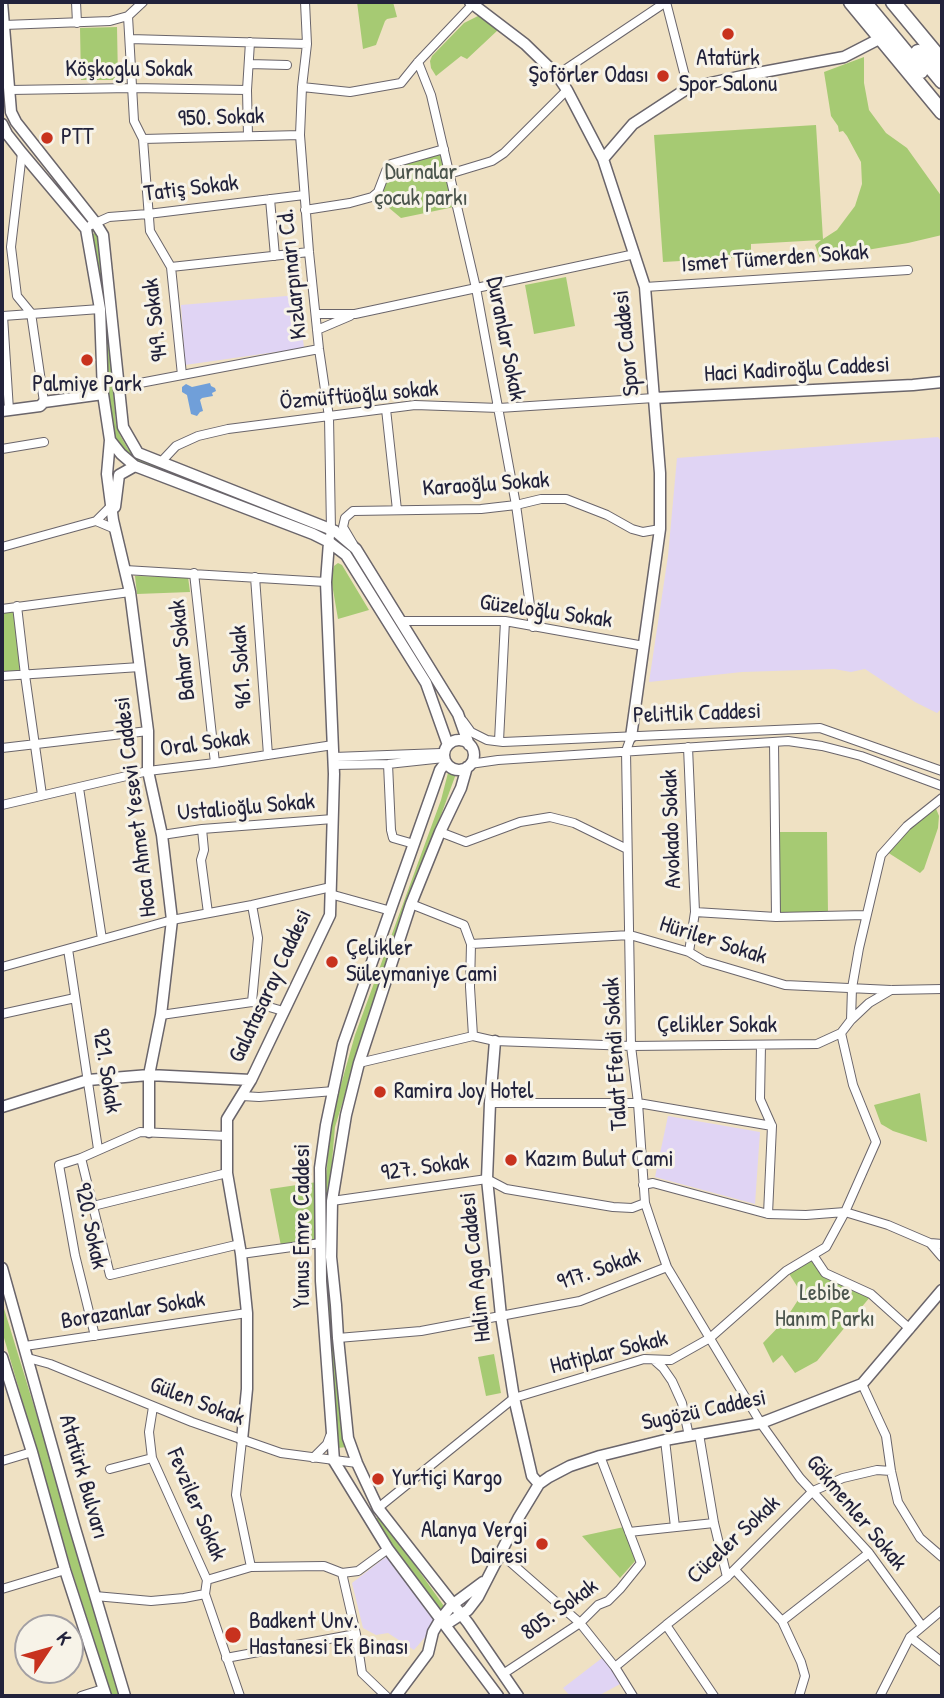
<!DOCTYPE html>
<meta charset="utf-8">
<style>
body{margin:0}
#map{position:relative;width:944px;height:1698px;overflow:hidden;background:#efe1c3;font-family:"Patrick Hand",sans-serif}
canvas{display:block}
.frame{position:absolute;inset:0;border:4px solid #22223b;pointer-events:none}
.north{position:absolute;left:14px;top:1614px;width:70px;height:70px;box-sizing:border-box;background:#f7f3e8;border:2px solid #a29fa3;border-radius:50%;rotate:54deg;font-size:19px;font-weight:700;line-height:28px;text-align:center;color:#22223b}
.north::after{content:'';display:block;margin:auto;width:24px;height:32px;background:#c8321e;clip-path:polygon(50% 0,100% 100%,50% 72%,0 100%)}
</style>
<div id="map">
<canvas width="944" height="1698"></canvas>
<div class="frame"></div>
<div class="north">K</div>
</div>
<script>
const context = document.querySelector('canvas').getContext('2d');
context.lineJoin = 'round';
function paint(path, color) {
  context.fillStyle = color;
  context.fill(path, 'evenodd');
}
function shape(rows) {
  const path = new Path2D();
  for (const r of rows) {
    if (r.length === 3) {
      path.moveTo(r[0] + r[2], r[1]);
      path.arc(r[0], r[1], r[2], 0, 2 * Math.PI);
      continue;
    }
    path.moveTo(r[0], r[1]);
    for (let i = 2; i < r.length; i += 2) path.lineTo(r[i], r[i + 1]);
  }
  return path;
}
function trace(path, color, width, dash) {
  context.strokeStyle = color;
  context.lineWidth = width;
  context.lineCap = dash ? 'butt' : 'round';
  context.setLineDash(dash || []);
  context.stroke(path);
}
function write(font, color, halo, rows, align = 'center') {
  context.font = font + ' "Patrick Hand",sans-serif';
  context.lineWidth = 6;
  context.setLineDash([]);
  context.textBaseline = 'middle';
  context.strokeStyle = halo;
  context.fillStyle = color;
  for (const [text, x, y, turn = 0] of rows) {
    context.save();
    context.translate(x, y);
    context.rotate((+turn || 0) * Math.PI / 180);
    context.textAlign = isNaN(turn) ? turn : align;
    if (halo) context.strokeText(text, 0, 0);
    context.fillText(text, 0, 0);
    context.restore();
  }
}
paint(shape([
 [298,295,304,348,185,365,181,305],
 [938,437,942,442,942,708,937,713,915,702,865,669,851,672,834,669,742,672,649,682,668,556,677,458],
 [668,1116,760,1132,755,1204,655,1177],
 [387,1556,437,1623,414,1650,388,1633,376,1635,363,1628,352,1583],
 [602,1658,608,1662,622,1683,598,1696,570,1696,563,1688]
]), '#e0d4f4');
paint(shape([
 [357,2,393,2,397,17,387,19,385,21,376,45,363,49],
 [480,15,498,30,467,59,461,56,436,76,431,68,430,61,432,56,464,23],
 [117,27,118,80,81,80,80,28],
 [864,57,864,83,869,110,886,133,907,148,942,197,942,235,908,243,820,258,815,245,821,240,751,244,751,257,663,262,654,135,816,125,823,239,837,230,855,206,862,184,861,162,847,136,843,131,839,132,838,126,831,116,824,72],
 [442,152,454,207,401,218,382,202,380,193,392,166],
 [95,233,101,246,116,424,120,435,128,449,136,455,321,531,319,534,137,463,125,454,115,440,112,429,96,250,91,235],
 [566,277,575,326,534,334,525,285],
 [338,563,342,565,369,610,338,619,331,578,334,566],
 [135,576,188,577,190,592,137,594],
 [15,608,22,673,2,675,2,611],
 [449,769,457,771,374,1000,335,1127,328,1208,347,1447,337,1448,325,1274,326,1178,331,1120,355,1035,441,800],
 [935,806,939,816,938,828,924,869,920,873,887,852,908,827],
 [778,832,827,832,828,914,779,915],
 [920,1093,927,1142,893,1131,881,1124,874,1105],
 [317,1182,318,1241,281,1246,270,1189],
 [811,1259,823,1276,870,1297,817,1361,795,1373,782,1355,773,1363,763,1343,785,1320,802,1294,788,1272],
 [2,1302,123,1696,112,1696,71,1568,2,1331],
 [494,1354,501,1393,486,1396,478,1357],
 [380,1516,451,1616,444,1621,374,1520],
 [624,1527,636,1560,620,1578,582,1536]
]), '#a6ca73');
paint(shape([
 [210,383,211,386,215,388,216,391,212,393,213,396,202,398,200,400,203,411,200,412,197,416,191,414,187,395,182,392,182,387,186,384,192,387]
]), '#709fd9');
const street = shape([
 [76,2,77,23],
 [305,2,307,44,302,87,300,135,309,252,319,349,329,417,331,530,329,542],
 [666,2,688,88],
 [128,16,134,121,143,139,150,231,171,267,182,375],
 [4,25,110,21,128,16,143,2],
 [130,39,307,44],
 [418,62,431,95,476,288,516,505,533,627],
 [249,64,287,65],
 [557,75,666,2],
 [302,87,350,92,401,83,418,62,473,4],
 [10,90,132,88,247,90],
 [248,136,247,90,250,42],
 [143,139,300,135],
 [22,153,11,247,17,296,31,313,44,402],
 [449,174,492,161,504,153,567,90],
 [270,199,275,256],
 [305,210,350,203,372,197,378,192,386,171,391,164,444,149],
 [91,225,109,217,148,214,304,195],
 [171,267,309,252],
 [645,287,908,270],
 [316,314,355,314,635,254],
 [317,330,350,316],
 [119,387,319,349],
 [386,409,397,510],
 [9,410,3,316,100,309],
 [2,449,44,442],
 [161,462,176,446,198,436,228,429,415,405,499,408,654,398],
 [96,521,111,506],
 [353,544,343,527,345,518,353,511,481,509,516,505,541,499,566,499,607,515,632,529,643,532,660,529],
 [2,547,96,521,115,529],
 [125,570,326,582],
 [194,573,215,763],
 [255,577,268,755],
 [17,606,25,675,42,795],
 [2,609,130,592],
 [400,621,505,621,644,646],
 [2,676,140,667],
 [463,721,471,732,487,740,503,742,820,728,942,771],
 [631,737,626,751,631,1046,638,1103,645,1203,654,1230,667,1267,762,1425,800,1478,869,1553,922,1626],
 [499,741,505,621],
 [774,742,776,917],
 [688,747,695,912,689,952],
 [2,748,148,731],
 [334,757,441,753],
 [388,764,391,830,393,838,414,844],
 [470,764,498,760,788,741,822,746,861,756,942,786],
 [334,765,388,764,444,758],
 [79,788,102,939],
 [2,805,148,771,215,763,333,745],
 [202,829,204,850,201,860,208,913],
 [440,832,466,842,520,822,550,817,574,823,627,849],
 [162,835,202,829,333,819],
 [330,894,391,911],
 [411,904,464,925,471,944,470,987,473,1036],
 [695,912,776,917,866,915],
 [471,944,630,935,689,952,704,961,785,985,891,990,942,989],
 [68,949,98,1149],
 [2,967,172,920,252,905,331,887],
 [252,1002,258,938,252,905],
 [2,1014,75,998],
 [161,1015,252,1002,283,1011],
 [851,1020,852,988,859,948,881,855,907,826,942,798],
 [761,1045,760,1099,772,1126,768,1214],
 [359,1063,473,1036,495,1041,631,1046,817,1044,841,1033,851,1020,869,1003,891,990],
 [242,1096,259,1097,334,1091],
 [490,1103,638,1103,772,1126],
 [81,1158,110,1275,240,1244],
 [643,1185,653,1183,768,1214,806,1215,845,1212,888,1225,930,1243,942,1244],
 [332,1201,487,1179,506,1189,613,1207,632,1208,645,1203],
 [93,1206,227,1173],
 [930,1243,942,1257],
 [241,1254,321,1243],
 [813,1255,825,1273,871,1294,910,1329],
 [95,1336,75,1255,59,1165,81,1158,140,1132,227,1136],
 [338,1338,421,1331,580,1301,667,1267],
 [25,1346,247,1313],
 [28,1358,50,1364,192,1422,281,1453,357,1463],
 [654,1360,663,1368,672,1381,682,1403,689,1436],
 [862,1384,886,1436,891,1471,898,1502,920,1538,942,1557],
 [153,1407,149,1432,152,1458,207,1580,205,1594,240,1696],
 [699,1434,714,1523,727,1577],
 [242,1440,236,1495,251,1567],
 [665,1440,675,1527],
 [313,1458,327,1444,330,1436],
 [2,1461,32,1452],
 [110,1469,152,1458],
 [378,1508,514,1398,644,1359,671,1360,710,1338,786,1271,826,1247,845,1212,876,1142,853,1085,841,1033],
 [629,1532,714,1523],
 [501,1554,580,1623,615,1667,633,1696],
 [735,1570,782,1621,801,1662,805,1676,799,1696],
 [342,1573,356,1634,362,1673,386,1696],
 [207,1580,251,1567,324,1566,342,1573,358,1571,388,1549],
 [2,1589,65,1570],
 [95,1596,151,1601,184,1598,205,1594],
 [782,1621,869,1553],
 [666,1625,714,1696],
 [910,1637,942,1662],
 [226,1658,356,1634],
 [615,1667,666,1625,727,1577,813,1491,843,1478,877,1470,891,1471],
 [503,1674,580,1623,598,1605,608,1601,620,1589,641,1563,600,1456],
 [81,1696,103,1689],
 [880,1696,910,1637,942,1610]
]);
const secondary = shape([
 [2,2,11,112,16,122,95,222,103,235,123,427,138,453,335,531,356,549,458,714,469,745],
 [470,2,525,44,557,75,567,90,603,159,645,287,660,473,660,529,631,737],
 [2,124,7,134,22,153,86,229,100,309,103,394,110,440,121,454,135,466,313,534,329,542,346,555,426,683,448,745],
 [603,159,633,124,688,88,747,75,844,57,881,38],
 [654,398,913,385,942,382],
 [2,411,40,406,44,402,103,394],
 [110,440,107,474,113,520,130,592,148,731,148,771,162,835,172,920,161,1015,149,1075,149,1132],
 [115,507,119,475,135,466],
 [459,755,15],
 [446,762,440,770,343,1044,326,1125,320,1168,321,1281,334,1461,388,1549,498,1696],
 [467,767,461,788,440,832,411,904,359,1063,346,1115,332,1201,331,1257,336,1305,338,1338,348,1438,357,1463,378,1508,468,1623,518,1696],
 [495,1041,490,1103,487,1179,501,1316,514,1398,532,1476,539,1484],
 [2,1107,88,1080,149,1075,251,1080],
 [2,1268,74,1525,125,1696],
 [2,1357,32,1452,65,1570,106,1696],
 [242,1440,247,1389,247,1313,241,1254,227,1173,227,1119,251,1080,330,915,334,774,326,582,329,542],
 [445,1625,468,1610,478,1597,519,1517,539,1484,549,1477,570,1466,600,1456,665,1440,761,1423,862,1384,942,1290],
 [396,1696,428,1653,433,1632,440,1620,452,1605,483,1582]
]);
const highway = shape([
 [851,2,942,112],
 [864,2,921,71],
 [893,2,942,61],
 [918,52,942,81]
]);
trace(street, '#6a656b', 10);
trace(secondary, '#6a656b', 13);
trace(highway, '#6a656b', 17);
trace(street, '#fff', 8);
trace(secondary, '#fff', 10);
trace(highway, '#fff', 14);
for (const [x, y, r, color] of [
 [728,34,7,"#c8321e"],
 [663,76,7,"#c8321e"],
 [47,138,7,"#c8321e"],
 [87,360,7,"#c8321e"],
 [332,962,7,"#c8321e"],
 [380,1092,7,"#c8321e"],
 [511,1160,7,"#c8321e"],
 [378,1479,7,"#c8321e"],
 [542,1544,7,"#c8321e"],
 [233,1635,9,"#c8321e"]
]) {
  const dot = new Path2D();
  dot.arc(x, y, r, 0, 2 * Math.PI);
  context.fillStyle = color;
  context.fill(dot);
  trace(dot, '#f7f3e8', 2.5);
}
write('23px', '#22223b', '#f7f3e8', [
 ["Atatürk",728,59,"center"],
 ["Spor Salonu",728,85,"center"],
 ["Şoförler Odası",649,76,"right"],
 ["PTT",61,138],
 ["Palmiye Park",87,385,"center"],
 ["Çelikler",346,949],
 ["Süleymaniye Cami",346,975],
 ["Ramira Joy Hotel",394,1092],
 ["Kazım Bulut Cami",525,1160],
 ["Yurtiçi Kargo",392,1479],
 ["Alanya Vergi",528,1531,"right"],
 ["Dairesi",528,1557,"right"],
 ["Badkent Unv.",249,1622],
 ["Hastanesi Ek Binası",249,1648]
], 'left');
write('23px', '#22223b', '#f7f3e8', [
 ["Köşkoglu Sokak",129,70],
 ["950. Sokak",221,118,-2],
 ["Tatiş Sokak",191,189,-7],
 ["Ismet Tümerden Sokak",775,259,-4],
 ["Kızlarpınarı Cd.",293,274,-96],
 ["949. Sokak",156,320,-97],
 ["Duranlar Sokak",505,339,79],
 ["Spor Caddesi",627,343,-96],
 ["Haci Kadiroğlu Caddesi",797,370,-3],
 ["Özmüftüoğlu sokak",359,396,-5],
 ["Karaoğlu Sokak",486,485,-4],
 ["Güzeloğlu Sokak",546,612,8],
 ["Bahar Sokak",183,650,-96],
 ["961. Sokak",242,667,-94],
 ["Pelitlik Caddesi",697,714,-2],
 ["Oral Sokak",205,744,-8],
 ["Hoca Ahmet Yesevi Caddesi",136,807,-97],
 ["Ustalioğlu Sokak",246,808,-5],
 ["Avokado Sokak",672,829,-92],
 ["Hüriler Sokak",713,941,18],
 ["Galatasaray Caddesi",271,986,-65],
 ["Çelikler Sokak",717,1026],
 ["Talat Efendi Sokak",616,1054,-93],
 ["921. Sokak",106,1071,81],
 ["927. Sokak",425,1168,-8],
 ["920. Sokak",90,1226,78],
 ["Yunus Emre Caddesi",303,1226,-90],
 ["Halim Aga Caddesi",476,1267,-96],
 ["917. Sokak",599,1270,-19],
 ["Borazanlar Sokak",133,1311,-9],
 ["Hatiplar Sokak",609,1353,-14],
 ["Gülen Sokak",197,1402,21],
 ["Sugözü Caddesi",704,1411,-12],
 ["Atatürk Bulvarı",83,1477,74],
 ["Fevziler Sokak",196,1505,67],
 ["Gökmenler Sokak",856,1513,50],
 ["Cüceler Sokak",734,1540,-43],
 ["805. Sokak",560,1610,-36]
]);
write('23px', '#4a544c', '#f7f3e8', [
 ["Durnalar",421,173],
 ["çocuk parkı",421,199],
 ["Lebibe",825,1294],
 ["Hanım Parkı",825,1320]
]);
</script>
